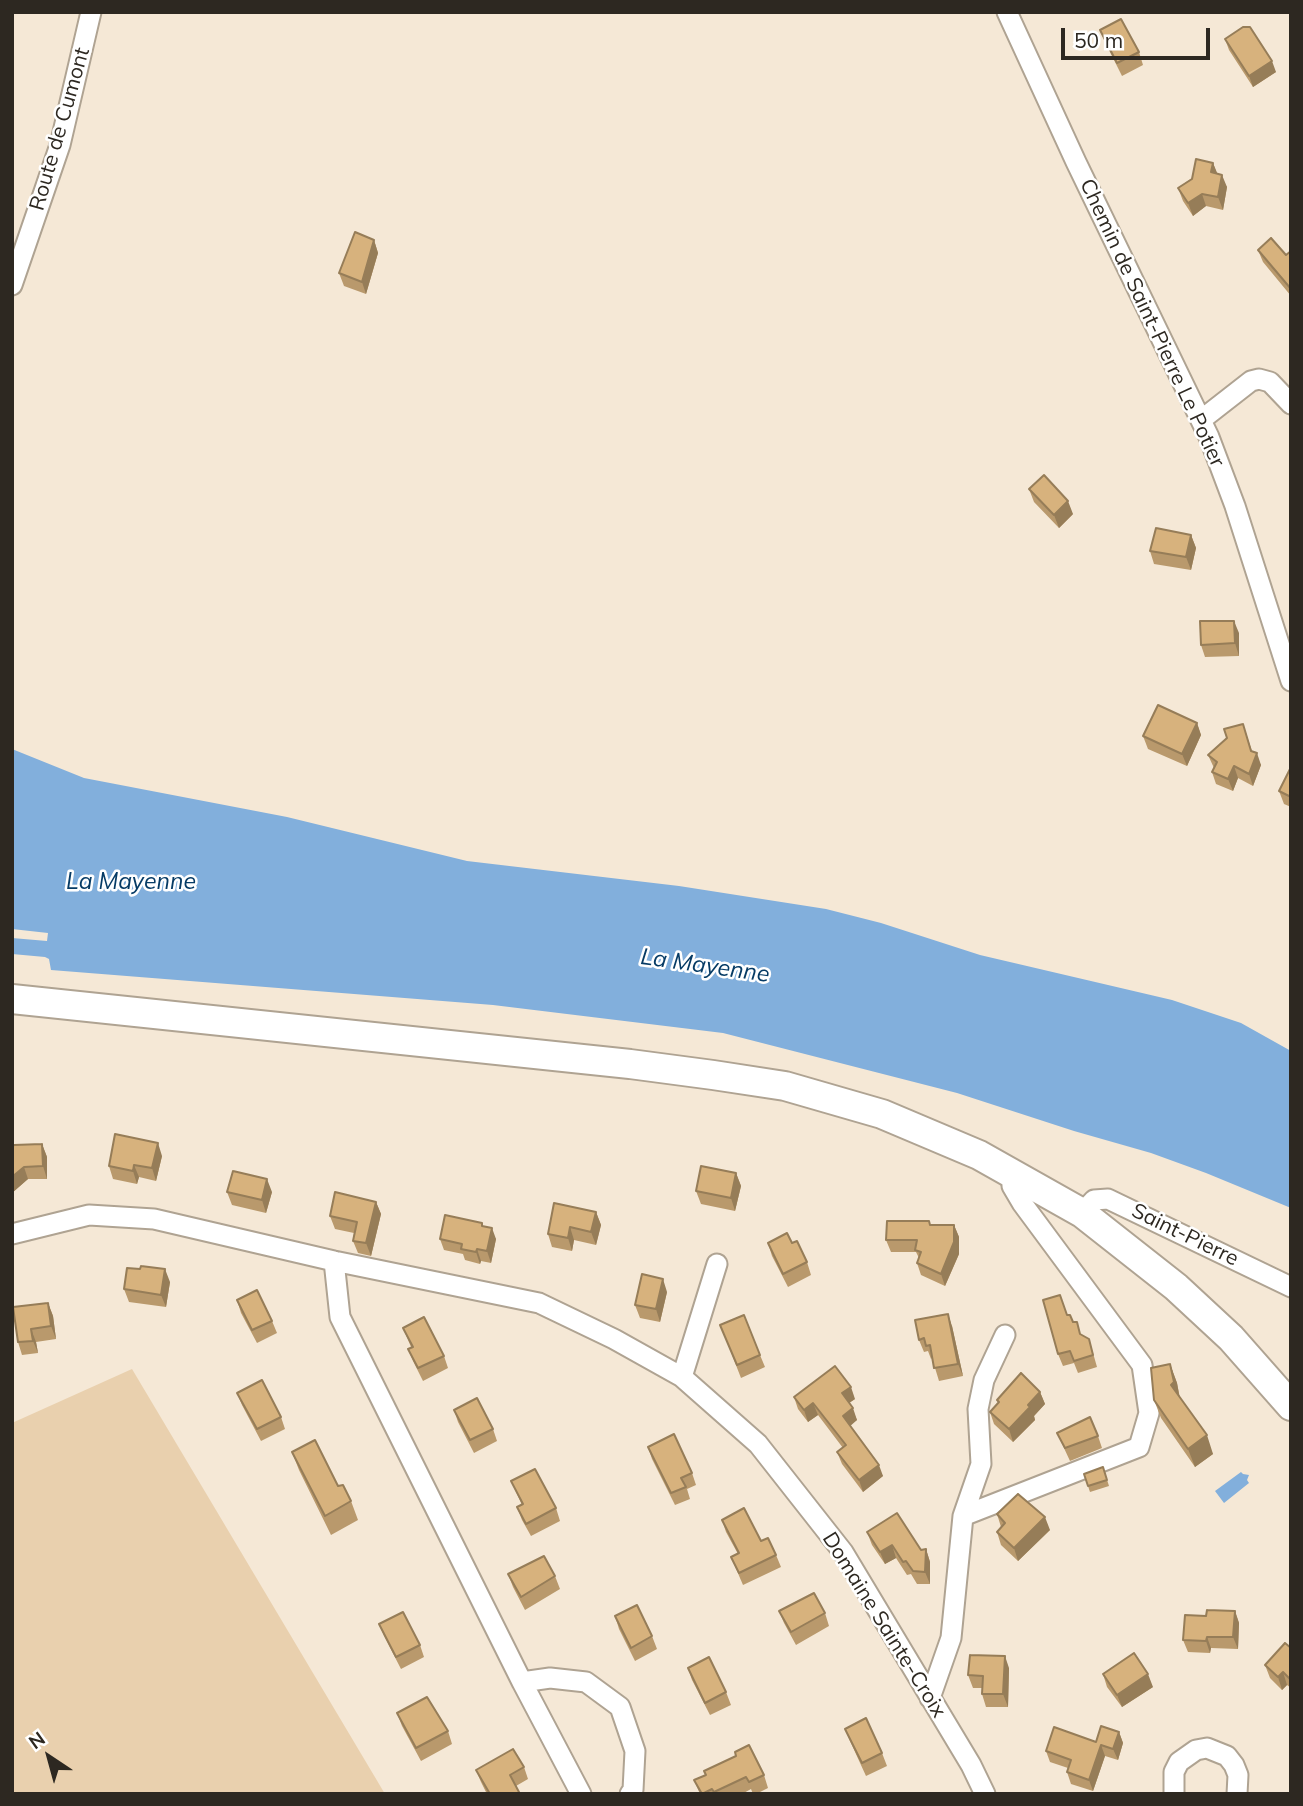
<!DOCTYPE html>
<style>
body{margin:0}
#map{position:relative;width:1303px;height:1806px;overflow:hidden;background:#f5e8d6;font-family:Mulish,sans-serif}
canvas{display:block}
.frame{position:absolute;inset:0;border:14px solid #2d2821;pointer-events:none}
.north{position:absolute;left:14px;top:1722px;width:70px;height:70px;-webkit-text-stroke:5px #fff;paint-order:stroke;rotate:324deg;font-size:19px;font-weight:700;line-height:28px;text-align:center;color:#2d2821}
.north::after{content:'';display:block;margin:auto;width:24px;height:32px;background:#2d2821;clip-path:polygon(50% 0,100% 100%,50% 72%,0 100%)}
.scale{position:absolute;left:1061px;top:28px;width:149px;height:32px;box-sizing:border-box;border:4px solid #2d2821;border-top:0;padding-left:9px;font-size:21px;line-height:24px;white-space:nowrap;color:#2d2821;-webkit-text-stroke:5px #fff;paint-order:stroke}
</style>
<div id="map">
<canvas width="1303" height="1806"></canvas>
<div class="frame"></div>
<div class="north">N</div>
<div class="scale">50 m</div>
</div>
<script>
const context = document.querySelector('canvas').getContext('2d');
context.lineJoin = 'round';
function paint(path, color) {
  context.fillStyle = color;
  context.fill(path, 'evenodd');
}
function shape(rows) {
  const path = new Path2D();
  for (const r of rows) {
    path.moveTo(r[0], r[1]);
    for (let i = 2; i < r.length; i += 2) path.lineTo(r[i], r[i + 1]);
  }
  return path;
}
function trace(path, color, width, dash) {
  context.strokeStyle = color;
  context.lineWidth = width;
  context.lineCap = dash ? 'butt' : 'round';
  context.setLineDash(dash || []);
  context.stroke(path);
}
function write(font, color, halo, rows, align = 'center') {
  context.font = font + ' Mulish,sans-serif';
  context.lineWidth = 5;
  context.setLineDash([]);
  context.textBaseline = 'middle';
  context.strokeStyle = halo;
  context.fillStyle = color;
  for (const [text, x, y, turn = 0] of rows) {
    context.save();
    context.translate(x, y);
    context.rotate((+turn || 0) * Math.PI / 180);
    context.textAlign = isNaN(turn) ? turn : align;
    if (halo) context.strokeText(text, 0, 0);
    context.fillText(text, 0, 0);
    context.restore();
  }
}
paint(shape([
 [132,1369,385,1794,12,1794,12,1423]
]), '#e9d0ae');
paint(shape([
 [12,749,84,778,287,817,467,861,679,886,826,909,881,923,980,955,1172,1000,1241,1023,1291,1051,1291,1208,1206,1173,1151,1153,1074,1131,957,1093,723,1033,493,1005,51,970,49,959,45,957,12,954,12,938,47,941,48,933,12,929],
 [1241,1472,1243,1474,1249,1475,1247,1480,1249,1483,1224,1503,1215,1491]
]), '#82afdc');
const minor = shape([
 [1007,12,1076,162,1209,437,1235,506,1291,681],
 [12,285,60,145,91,12],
 [1201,420,1251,381,1259,379,1270,382,1291,404],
 [1082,1213,1094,1200,1108,1199,1291,1287],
 [12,1234,89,1215,154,1219,334,1261,539,1303,614,1339,682,1377,758,1444,843,1552,971,1765,985,1794],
 [334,1261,340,1317,522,1682,581,1794],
 [682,1377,717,1264],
 [963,1516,1139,1447,1149,1413,1142,1365,1022,1203,1012,1186,1012,1172],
 [522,1682,550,1678,586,1682,620,1707,635,1751,633,1790,630,1794],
 [930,1698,951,1638,963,1516,981,1464,978,1409,984,1380,1005,1335],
 [1174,1794,1174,1772,1179,1762,1196,1750,1207,1748,1227,1756,1234,1765,1238,1775,1237,1794]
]);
const secondary = shape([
 [12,999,630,1064,713,1075,785,1086,882,1114,979,1155,1082,1213,1176,1287,1231,1338,1291,1406]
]);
trace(minor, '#afa392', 23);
trace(secondary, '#afa392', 32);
trace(minor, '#fff', 19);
trace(secondary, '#fff', 28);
paint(shape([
 [1100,30,1139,52,1143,65,1122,76,1105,42],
 [1225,39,1276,72,1253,87,1229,50],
 [1213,163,1217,174,1227,187,1223,210,1206,206,1193,216,1183,201,1178,188],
 [374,240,378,253,366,294,344,286,339,273],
 [1258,250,1286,255,1291,251,1291,296,1263,262],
 [1029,489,1073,514,1059,528,1034,502],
 [1191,535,1196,548,1191,570,1154,564,1150,551],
 [1239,633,1239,656,1205,657,1201,645],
 [1197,723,1201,735,1187,766,1148,749,1143,736],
 [1243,724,1252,751,1261,765,1253,786,1238,778,1233,791,1216,784,1212,772,1214,768,1208,755],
 [1291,767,1291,807,1284,804,1279,791],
 [42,1144,47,1157,47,1179,28,1179,12,1193,12,1147],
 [162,1156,156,1181,139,1177,137,1184,113,1179,109,1166],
 [736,1173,741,1186,735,1211,701,1204,696,1191],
 [227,1192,272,1192,266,1213,232,1205],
 [376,1202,381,1214,371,1256,358,1253,353,1241,354,1233,335,1229,330,1216],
 [596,1212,601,1225,596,1245,574,1240,572,1251,552,1247,548,1234],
 [931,1225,954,1225,959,1237,959,1254,945,1286,921,1275,917,1263,919,1258,916,1252,891,1252,886,1240],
 [484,1226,496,1239,491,1263,481,1261,480,1264,465,1260,463,1254,444,1250,440,1239],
 [768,1243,792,1243,807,1262,811,1275,788,1287,772,1256],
 [170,1282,166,1307,129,1302,124,1289],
 [667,1292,660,1322,640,1318,635,1305],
 [237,1300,272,1321,277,1333,257,1343,241,1313],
 [48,1303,53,1316,56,1339,36,1342,38,1353,22,1355,18,1342],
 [1067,1315,1070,1315,1073,1322,1081,1335,1089,1339,1097,1367,1078,1373,1074,1363,1063,1366,1058,1354],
 [952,1326,963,1376,939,1381,932,1358,931,1359,928,1351,924,1352,919,1340],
 [403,1328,444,1356,448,1368,423,1381,413,1361,408,1349,411,1347],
 [725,1337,760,1355,765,1367,741,1378],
 [1170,1364,1177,1383,1180,1398,1213,1454,1195,1467,1161,1418,1154,1400],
 [1040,1392,1045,1404,1034,1416,1035,1420,1013,1442,994,1424,990,1412,998,1403,997,1400],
 [237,1393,281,1417,285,1429,261,1441,242,1405],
 [794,1397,855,1399,849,1403,857,1420,850,1425,883,1476,863,1492,842,1464,837,1452,843,1448,818,1415,808,1422,798,1409],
 [454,1410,493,1429,497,1441,474,1453,458,1422],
 [1057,1433,1098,1436,1102,1448,1070,1461],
 [648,1447,692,1473,696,1485,687,1489,690,1499,675,1505,652,1459],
 [292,1452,338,1486,351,1501,358,1520,331,1535,299,1470],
 [1103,1467,1109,1486,1090,1492,1084,1474],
 [511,1481,556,1508,560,1521,531,1536,522,1520,517,1507,522,1505],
 [997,1514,1050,1530,1018,1561,1001,1545,997,1532,1001,1527],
 [722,1520,761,1541,776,1555,781,1567,743,1585,731,1557,738,1554,726,1532],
 [867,1532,921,1550,926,1549,930,1562,930,1584,917,1584,911,1574,907,1575,896,1558,885,1564,872,1545],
 [508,1574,555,1576,560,1589,525,1610,513,1587],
 [779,1611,825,1613,829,1626,796,1645,784,1623],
 [1235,1611,1239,1623,1238,1649,1211,1648,1210,1653,1188,1652,1183,1640,1206,1616],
 [615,1616,652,1636,657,1649,635,1661,619,1629],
 [379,1624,420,1645,424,1657,401,1669,384,1636],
 [1291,1648,1291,1688,1287,1685,1282,1690,1270,1678,1265,1665],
 [688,1668,726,1692,731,1705,710,1715,692,1680],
 [1009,1668,1008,1707,986,1707,982,1694,982,1688,973,1688,968,1675],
 [1103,1674,1153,1687,1122,1707,1107,1687],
 [397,1713,448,1731,452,1744,421,1761,402,1726],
 [845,1729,882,1753,887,1766,866,1776,850,1741],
 [1119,1732,1123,1743,1118,1760,1105,1756,1093,1791,1071,1784,1067,1772,1068,1768,1050,1762,1046,1751,1096,1742],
 [524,1767,528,1779,516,1786,520,1794,487,1794,481,1782,476,1770],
 [764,1775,768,1788,756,1794,753,1794,751,1789,742,1794,700,1794,694,1780]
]), '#b9996c');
paint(shape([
 [1272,61,1276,72,1253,87,1249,76],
 [1213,163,1218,175,1211,172],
 [1222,175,1227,187,1223,210,1218,197],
 [1202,194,1206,206,1193,216,1188,203],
 [374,240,378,253,366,294,362,282],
 [1068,501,1073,514,1059,528,1054,515],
 [1191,535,1196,548,1191,570,1186,557],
 [1234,621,1239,633,1239,656,1235,643],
 [1197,723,1201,735,1187,766,1182,754],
 [1243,724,1254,759,1257,753,1261,765,1253,786,1249,774],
 [1234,766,1238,778,1233,791,1228,779],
 [158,1143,162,1156,156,1181,152,1168],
 [42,1144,47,1157,47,1179,43,1166],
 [134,1165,139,1177,137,1184,133,1171],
 [24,1167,28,1179,12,1193,12,1177],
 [736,1173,741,1186,735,1211,731,1198],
 [267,1179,272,1192,266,1213,262,1200],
 [376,1202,381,1214,371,1256,366,1243],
 [596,1212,601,1225,596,1245,591,1232],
 [954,1225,959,1237,959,1254,945,1286,941,1274],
 [570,1227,574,1240,572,1251,568,1238],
 [492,1228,496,1239,491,1263,487,1251],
 [477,1249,481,1261,480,1264,476,1252],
 [165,1269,170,1282,166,1307,161,1295],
 [663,1279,667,1292,660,1322,656,1309],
 [48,1303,53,1316,56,1339,51,1326],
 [948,1314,952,1326,963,1376,958,1364],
 [31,1329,36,1342,38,1353,33,1341],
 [1170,1364,1177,1383,1180,1400,1171,1385],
 [851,1387,855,1399,846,1405,842,1393],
 [1040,1392,1045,1404,1034,1416,1035,1420,1013,1442,1009,1429,1028,1405],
 [813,1403,818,1415,808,1422,804,1410],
 [853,1408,857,1420,848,1428,843,1416],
 [1207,1435,1213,1454,1195,1467,1188,1449],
 [879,1465,883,1476,863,1492,859,1480],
 [1045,1517,1050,1530,1018,1561,1014,1548],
 [892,1545,896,1558,885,1564,880,1552],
 [926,1549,930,1562,930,1584,925,1572],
 [1235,1611,1239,1623,1238,1649,1233,1637],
 [1207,1637,1211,1648,1210,1653,1206,1641],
 [1005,1656,1009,1668,1008,1707,1003,1694],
 [1283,1672,1287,1685,1282,1690,1278,1677],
 [1148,1674,1153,1687,1122,1707,1117,1695],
 [1119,1732,1123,1743,1118,1760,1113,1749],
 [1101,1745,1105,1756,1093,1791,1089,1780]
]), '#967d58');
const building = shape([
 [1121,19,1139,52,1117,63,1100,30,1121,19],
 [1243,27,1250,27,1272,61,1249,76,1225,39,1243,27],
 [1196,159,1213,163,1211,172,1222,175,1218,197,1202,194,1188,203,1178,188,1192,179,1196,159],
 [355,232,374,240,362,282,339,273,355,232],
 [1271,238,1286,255,1291,251,1291,289,1258,250,1271,238],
 [1044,475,1068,501,1054,515,1029,489,1044,475],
 [1156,528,1191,535,1186,557,1150,551,1156,528],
 [1200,621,1234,621,1235,643,1201,645,1200,621],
 [1158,705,1197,723,1182,754,1143,736,1158,705],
 [1243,724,1251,751,1257,753,1249,774,1234,766,1228,779,1212,772,1217,762,1208,755,1227,738,1224,729,1243,724],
 [1291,767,1291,797,1279,791,1291,767],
 [115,1134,158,1143,152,1168,134,1165,133,1171,109,1166,115,1134],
 [42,1144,43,1166,24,1167,12,1177,12,1147,14,1145,42,1144],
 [701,1166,736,1173,731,1198,696,1191,701,1166],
 [233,1171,267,1179,262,1200,227,1192,233,1171],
 [335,1192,376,1202,366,1243,353,1241,357,1222,330,1216,335,1192],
 [554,1203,596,1212,591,1232,570,1227,568,1238,548,1234,554,1203],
 [445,1215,482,1223,482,1226,492,1228,487,1251,477,1249,476,1252,461,1249,462,1244,440,1239,445,1215],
 [887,1221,929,1221,930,1225,954,1225,954,1242,941,1274,917,1263,921,1252,915,1250,917,1240,886,1240,887,1221],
 [787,1233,792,1243,797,1241,807,1262,783,1274,768,1243,787,1233],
 [141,1266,165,1269,161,1295,124,1289,127,1268,140,1269,141,1266],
 [642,1274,663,1279,656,1309,635,1305,642,1274],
 [257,1290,272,1321,252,1330,237,1300,257,1290],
 [1060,1295,1067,1315,1070,1315,1073,1322,1077,1322,1080,1334,1089,1339,1093,1355,1074,1361,1070,1351,1058,1354,1043,1300,1060,1295],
 [48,1303,51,1326,31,1329,33,1341,18,1342,13,1307,48,1303],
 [948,1314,958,1364,934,1368,930,1345,926,1346,924,1338,919,1340,915,1320,948,1314],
 [744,1315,760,1355,737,1365,720,1325,744,1315],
 [424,1317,444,1356,418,1368,408,1349,413,1347,403,1328,424,1317],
 [1170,1364,1174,1382,1171,1385,1207,1435,1188,1449,1154,1400,1151,1368,1170,1364],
 [835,1366,851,1387,842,1393,853,1408,843,1416,879,1465,859,1480,837,1452,846,1445,813,1403,804,1410,794,1397,835,1366],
 [1021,1373,1040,1392,1028,1405,1030,1407,1009,1429,990,1412,999,1402,997,1400,1021,1373],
 [262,1380,281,1417,257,1429,237,1393,262,1380],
 [477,1398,493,1429,470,1440,454,1410,477,1398],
 [1090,1417,1098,1436,1065,1448,1057,1433,1090,1417],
 [674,1434,692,1473,681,1478,686,1487,671,1493,648,1447,674,1434],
 [315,1440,338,1486,343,1485,351,1501,325,1516,292,1452,315,1440],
 [1103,1467,1107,1480,1088,1486,1084,1474,1103,1467],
 [535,1469,556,1508,526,1524,517,1507,523,1504,511,1481,535,1469],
 [1018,1494,1045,1517,1014,1548,997,1532,1005,1523,997,1514,1018,1494],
 [744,1508,761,1541,768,1538,776,1555,739,1573,731,1557,739,1553,722,1520,744,1508],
 [897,1513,921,1550,926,1549,925,1572,913,1571,906,1561,903,1562,892,1545,880,1552,867,1532,897,1513],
 [544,1556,555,1576,521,1597,508,1574,544,1556],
 [814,1593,825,1613,791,1632,779,1611,814,1593],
 [637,1605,652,1636,631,1648,615,1616,637,1605],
 [1207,1610,1235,1611,1233,1637,1207,1637,1206,1641,1183,1640,1185,1615,1206,1616,1207,1610],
 [403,1612,420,1645,396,1657,379,1624,403,1612],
 [1285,1643,1291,1648,1291,1680,1283,1672,1278,1677,1265,1665,1285,1643],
 [1134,1653,1148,1674,1117,1695,1103,1674,1134,1653],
 [970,1655,1005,1656,1003,1694,982,1694,983,1676,968,1675,970,1655],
 [709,1657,726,1692,705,1703,688,1668,709,1657],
 [427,1697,448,1731,416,1748,397,1713,427,1697],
 [866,1718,882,1753,862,1763,845,1729,866,1718],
 [1101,1726,1119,1732,1113,1749,1101,1745,1089,1780,1067,1772,1071,1760,1046,1751,1054,1727,1096,1742,1101,1726],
 [749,1745,764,1775,749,1782,746,1777,714,1792,712,1789,702,1794,694,1780,706,1775,704,1771,736,1756,735,1752,749,1745],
 [513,1749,524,1767,510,1775,520,1794,490,1794,476,1770,513,1749]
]);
paint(building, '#d7b27d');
trace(building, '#967d58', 2);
write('21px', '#2d2821', '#fff', [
 ["Route de Cumont",60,129,-74],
 ["Chemin de Saint-Pierre Le Potier",1152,323,65],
 ["Saint-Pierre",1185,1235,26],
 ["Domaine Sainte-Croix",884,1625,58]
]);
write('italic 23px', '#063b65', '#fff', [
 ["La Mayenne",131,882],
 ["La Mayenne",705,966,8]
]);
</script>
